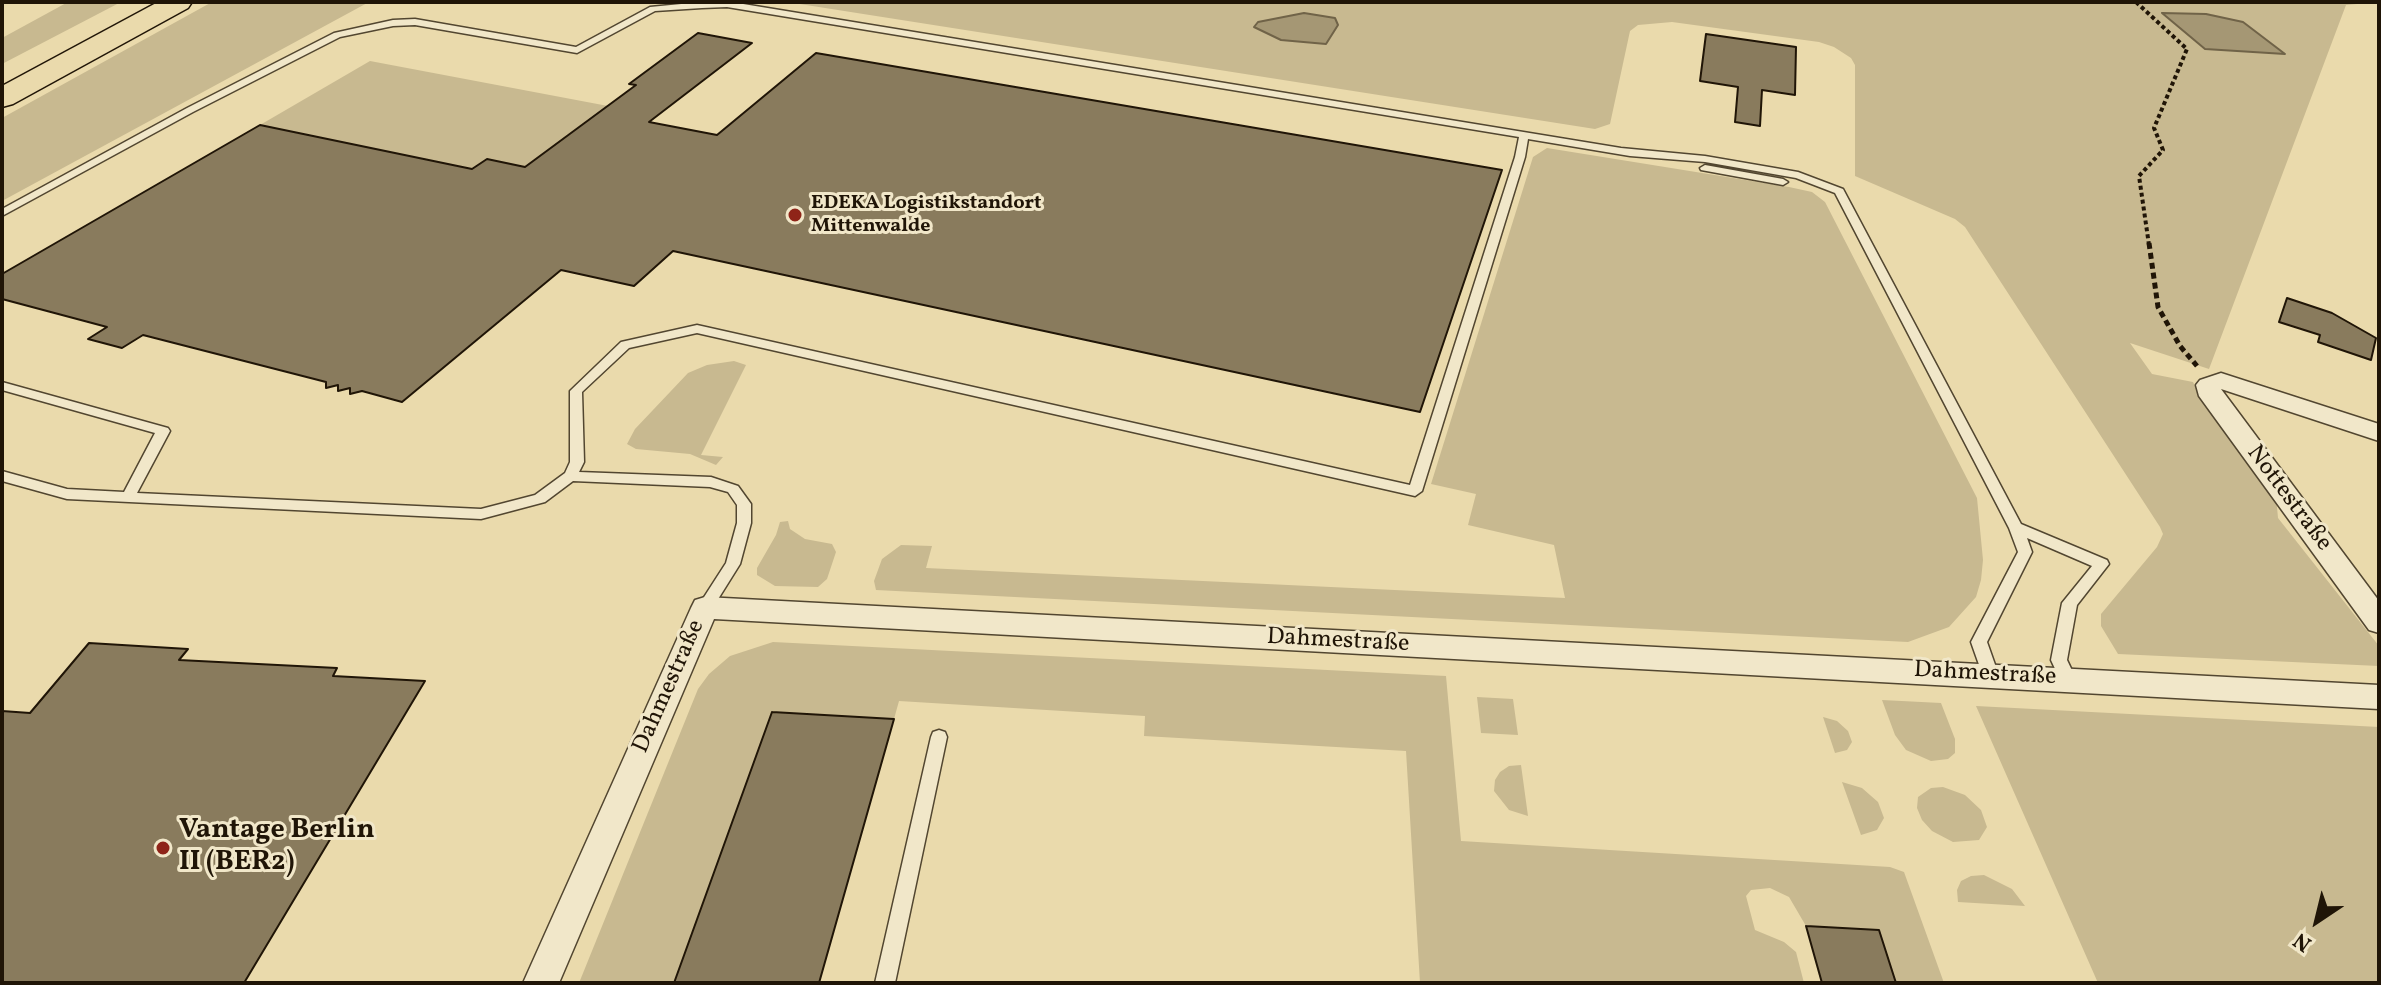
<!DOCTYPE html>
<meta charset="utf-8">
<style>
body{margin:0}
#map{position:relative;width:2381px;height:985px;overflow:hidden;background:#eadaac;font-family:Vollkorn,serif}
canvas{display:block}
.frame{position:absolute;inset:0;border:4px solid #201507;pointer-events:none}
.north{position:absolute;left:2277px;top:881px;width:80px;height:80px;-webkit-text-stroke:6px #f1e7c9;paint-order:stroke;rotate:215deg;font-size:22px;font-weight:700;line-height:32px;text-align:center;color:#201507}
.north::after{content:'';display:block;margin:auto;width:28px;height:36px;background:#201507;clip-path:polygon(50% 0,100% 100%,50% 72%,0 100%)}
</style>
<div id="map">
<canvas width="2381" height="985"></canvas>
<div class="frame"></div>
<div class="north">N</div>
</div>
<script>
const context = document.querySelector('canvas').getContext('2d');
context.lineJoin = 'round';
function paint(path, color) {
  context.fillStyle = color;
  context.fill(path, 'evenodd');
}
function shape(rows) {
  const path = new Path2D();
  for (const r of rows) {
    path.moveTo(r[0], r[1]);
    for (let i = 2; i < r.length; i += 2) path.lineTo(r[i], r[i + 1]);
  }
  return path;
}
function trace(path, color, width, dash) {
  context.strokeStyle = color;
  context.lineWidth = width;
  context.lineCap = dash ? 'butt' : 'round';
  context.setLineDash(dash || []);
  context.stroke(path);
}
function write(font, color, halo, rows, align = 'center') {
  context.font = font + ' Vollkorn,serif';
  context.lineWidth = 6;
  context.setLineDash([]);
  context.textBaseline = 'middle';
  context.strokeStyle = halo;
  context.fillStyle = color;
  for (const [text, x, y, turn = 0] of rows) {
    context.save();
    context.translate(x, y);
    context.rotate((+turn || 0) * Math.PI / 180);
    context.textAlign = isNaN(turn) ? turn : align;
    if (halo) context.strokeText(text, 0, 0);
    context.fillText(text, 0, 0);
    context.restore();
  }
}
paint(shape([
 [68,2,121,2,2,64,2,38],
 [212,2,369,2,2,201,2,118],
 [787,2,2379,2,2346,5,2209,369,2130,343,2152,374,2193,382,2203,403,2276,496,2278,518,2379,646,2379,666,2118,654,2101,626,2101,614,2157,547,2163,534,2160,527,1965,227,1955,219,1855,176,1855,65,1851,58,1834,47,1819,42,1672,22,1638,25,1630,31,1610,124,1595,129],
 [370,61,608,106,525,167,487,159,472,169,260,125],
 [1547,148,1789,187,1812,192,1825,202,1977,498,1983,560,1981,580,1976,597,1949,627,1908,642,876,590,874,581,882,559,901,545,932,546,926,568,1565,598,1554,545,1468,525,1476,494,1431,484,1533,157],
 [734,361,746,365,701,455,723,457,716,465,690,454,636,449,627,444,635,429,688,373,707,365],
 [788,521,790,529,805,539,832,544,836,552,827,579,818,587,775,586,757,575,757,568,776,535,780,522],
 [773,642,1446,676,1461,841,1890,867,1904,872,1944,983,1896,983,1879,930,1806,926,1789,897,1770,888,1751,890,1746,896,1755,930,1784,942,1796,952,1804,983,1420,983,1406,751,1144,736,1145,716,899,701,894,719,773,712,674,983,579,983,698,689,709,674,730,656],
 [1477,697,1513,699,1518,735,1481,733],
 [1882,700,1941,703,1955,739,1955,753,1948,759,1931,761,1906,750,1895,735],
 [1976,706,2379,727,2379,983,2098,983],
 [1823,717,1837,721,1848,731,1852,742,1847,750,1835,753],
 [1521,765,1528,816,1509,810,1494,791,1495,780,1500,772,1509,766],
 [1842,782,1862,788,1878,802,1884,818,1877,830,1861,835],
 [1943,787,1965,795,1981,810,1987,827,1979,840,1953,842,1932,831,1922,820,1917,808,1918,797,1931,788],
 [1984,875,2012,889,2025,906,1958,902,1957,890,1961,881,1971,876]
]), '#c8b990');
const water = shape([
 [1304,13,1335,18,1338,25,1326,44,1281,40,1254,27,1258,22,1304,13],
 [2162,13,2206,14,2243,22,2285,54,2205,49,2162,13]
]);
paint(water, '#a59774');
trace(water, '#706348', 2);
const building = shape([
 [698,33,752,43,649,122,717,135,816,53,1502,170,1420,412,673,251,634,286,561,270,402,402,362,391,350,394,350,388,338,391,338,385,326,388,326,382,143,335,122,348,88,339,107,327,2,299,2,274,260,125,472,169,487,159,525,167,636,85,629,84,698,33],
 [1706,34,1796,47,1795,95,1762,90,1760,126,1735,122,1738,87,1700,81,1706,34],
 [2287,298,2332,313,2376,338,2371,360,2318,342,2320,335,2279,322,2287,298],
 [89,643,188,649,179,660,337,668,333,676,425,681,244,983,2,983,2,711,30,713,89,643],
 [772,712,894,719,819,983,674,983,772,712],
 [1806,926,1879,930,1896,983,1822,983,1806,926]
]);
paint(building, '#897b5d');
trace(building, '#201507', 2);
const lane = shape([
 [702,2,731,2,1621,148,1705,156,1798,172,1843,189,2021,524,2107,560,2109,564,2077,605,2067,660,2076,679,2074,684,2068,685,2062,684,2051,660,2062,603,2092,566,2027,538,2032,552,1987,642,1999,676,1997,680,1991,682,1985,680,1983,676,1971,642,2018,552,2009,528,1835,193,1796,178,1705,162,1630,156,1528,139,1525,157,1422,491,1415,496,697,333,629,348,582,392,584,462,579,472,711,477,738,486,751,504,751,523,740,564,710,612,705,614,700,612,697,608,726,563,737,523,737,505,728,492,710,487,573,481,545,502,481,519,67,499,2,481,2,471,67,489,124,492,155,433,2,390,2,382,168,428,170,431,137,493,481,509,535,495,565,473,570,462,570,391,621,342,697,325,1410,485,1515,157,1519,137,727,7,702,8,655,11,577,53,415,25,393,26,340,37,193,112,2,216,2,209,187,108,334,33,393,20,415,19,576,47,650,7,702,2],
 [1705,165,1783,179,1788,182,1783,185,1701,170,1700,168,1705,165],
 [939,730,945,732,947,737,895,983,875,983,931,737,933,732,939,730]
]);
const street = shape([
 [2221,373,2379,424,2379,441,2221,389,2379,601,2379,633,2369,630,2199,396,2196,385,2200,380,2221,373],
 [705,597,2379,685,2379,709,714,619,559,983,523,983,691,608,695,600,705,597]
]);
const highway = shape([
 [158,2,192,2,188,8,13,104,2,107,2,86,158,2]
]);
trace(lane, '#524630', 3);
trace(street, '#524630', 3);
trace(highway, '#201507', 3);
trace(shape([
 [2136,2,2187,49,2154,128,2163,150,2139,176,2149,245]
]), '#201507', 4, [4, 3]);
trace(shape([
 [2149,243,2158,307,2180,346,2197,366]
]), '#201507', 5, [6, 4]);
paint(lane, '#f1e7c9');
paint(street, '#f1e7c9');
paint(highway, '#eadaac');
trace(shape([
 [1456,2,1788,2]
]), '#201507', 4, [10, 10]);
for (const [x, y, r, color] of [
 [795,215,8,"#8f2418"],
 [163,848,8,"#8f2418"]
]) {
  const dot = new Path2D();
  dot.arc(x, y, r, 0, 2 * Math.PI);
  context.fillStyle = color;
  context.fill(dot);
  trace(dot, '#f1e7c9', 3);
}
write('bold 20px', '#201507', '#f1e7c9', [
 ["EDEKA Logistikstandort",811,204],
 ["Mittenwalde",811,227]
], 'left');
write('24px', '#201507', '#f1e7c9', [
 ["Nottestraße",2288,499,53],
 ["Dahmestraße",1338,642,3],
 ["Dahmestraße",1985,675,3],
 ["Dahmestraße",670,687,-66]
]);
write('bold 28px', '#201507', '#f1e7c9', [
 ["Vantage Berlin",179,832],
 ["II (BER2)",179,864]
], 'left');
</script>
